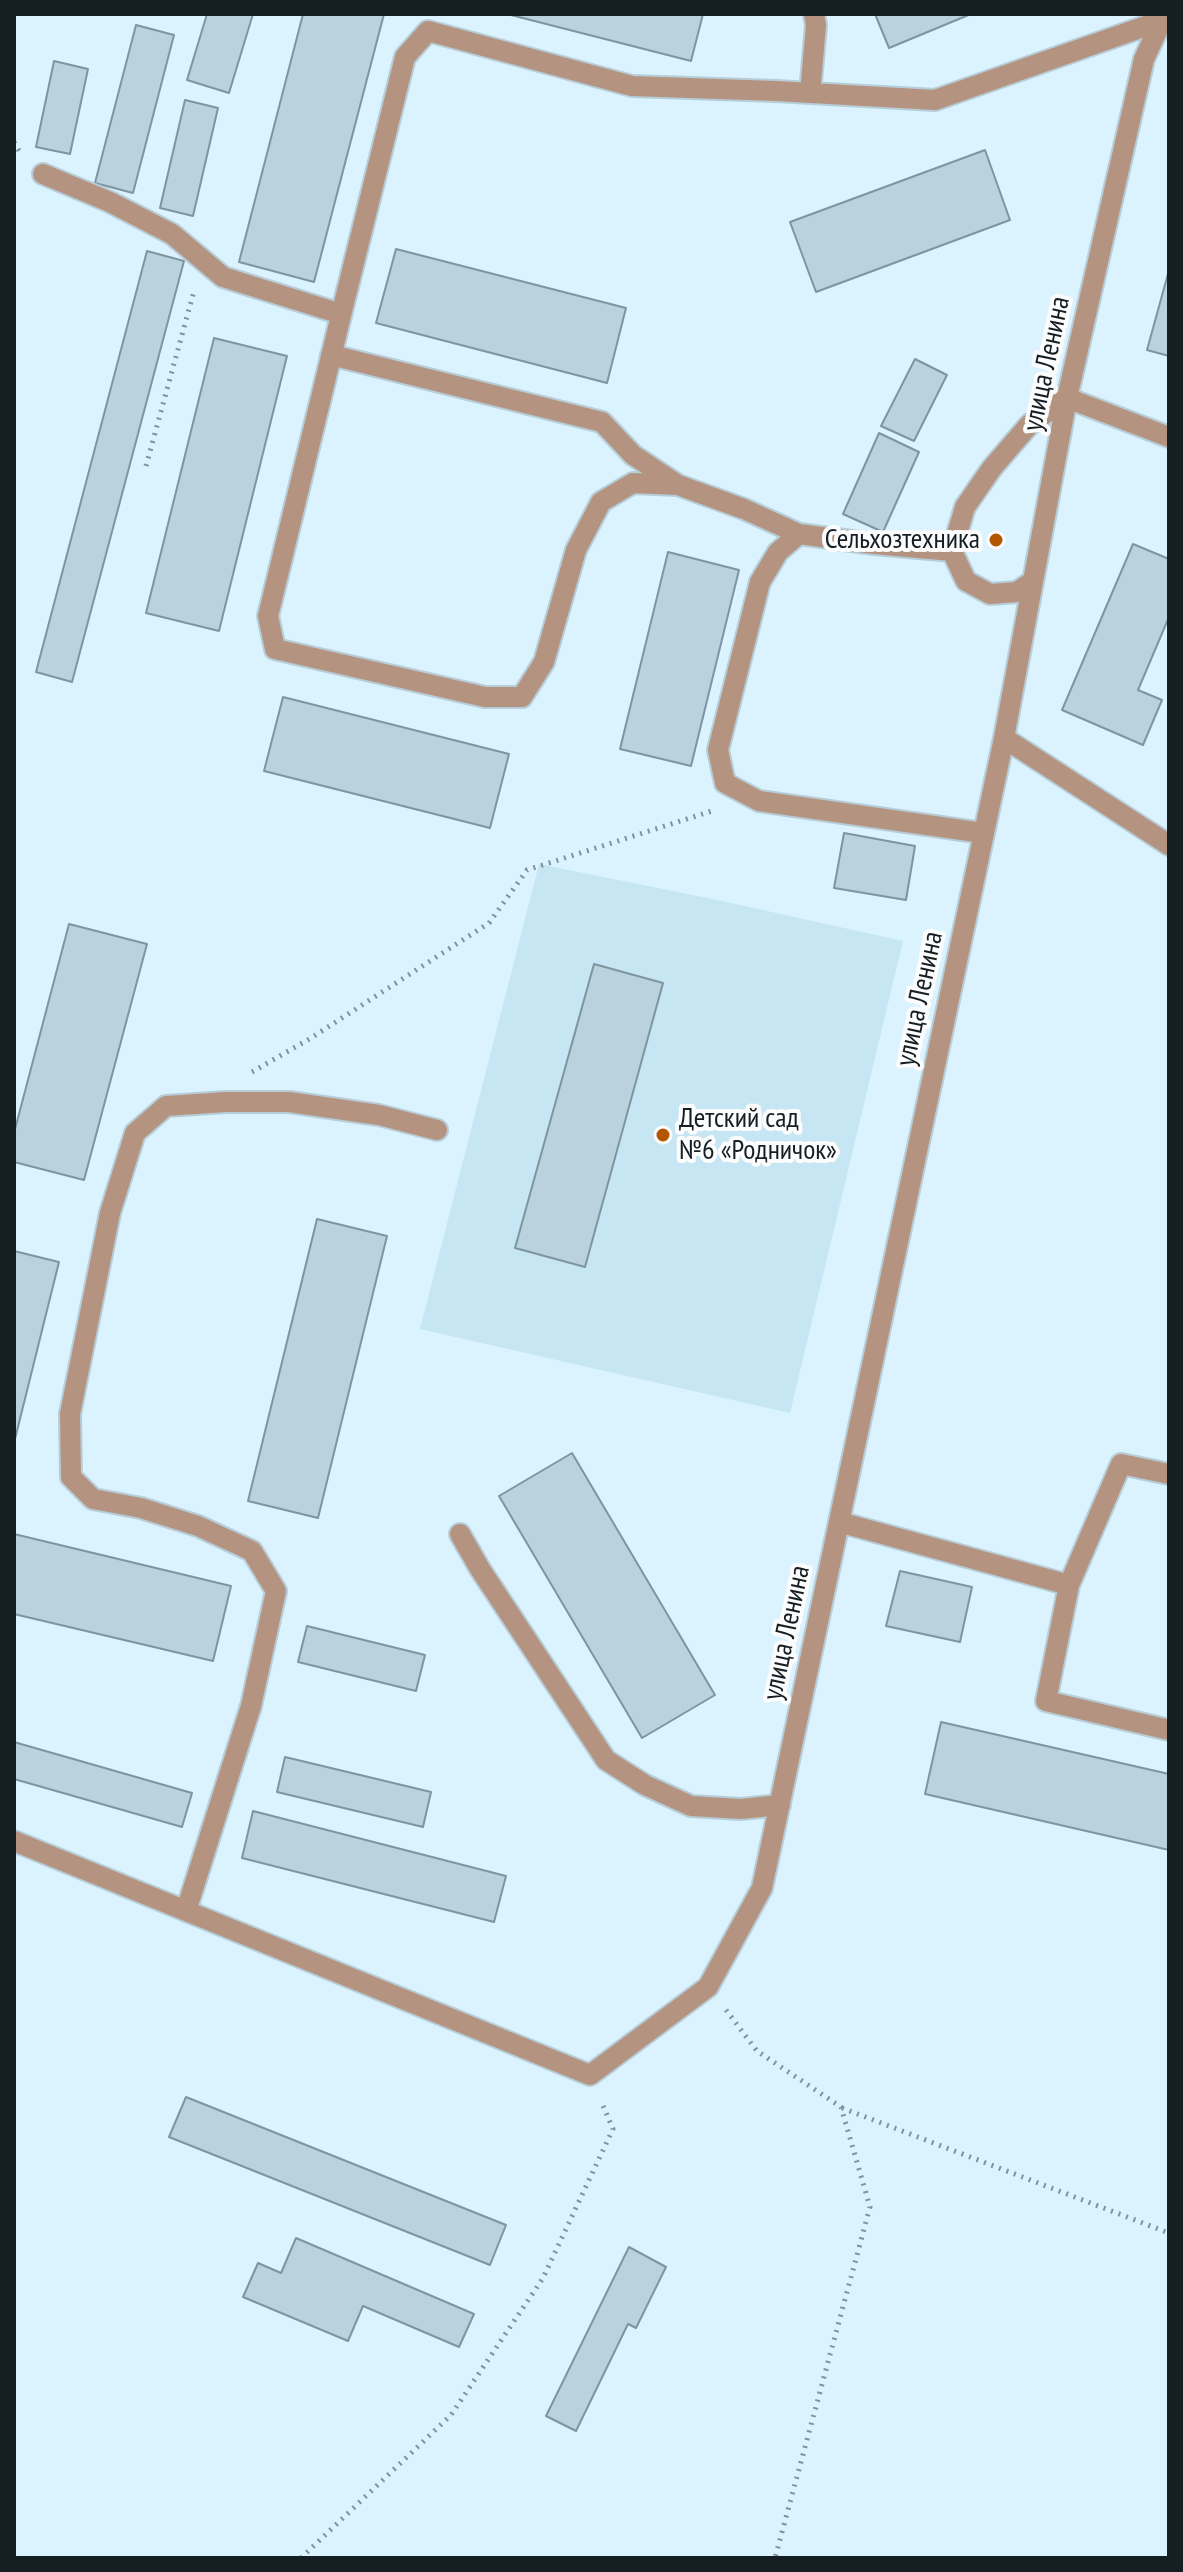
<!DOCTYPE html>
<meta charset="utf-8">
<style>
body{margin:0}
#map{position:relative;width:1183px;height:2572px;overflow:hidden;background:#dbf3ff;font-family:"PT Sans Narrow",sans-serif}
canvas{display:block}
.frame{position:absolute;inset:0;border:16px solid #151e22;pointer-events:none}
</style>
<div id="map">
<canvas width="1183" height="2572"></canvas>
<div class="frame"></div>
</div>
<script>
const context = document.querySelector('canvas').getContext('2d');
context.lineJoin = 'round';
function paint(path, color) {
  context.fillStyle = color;
  context.fill(path, 'evenodd');
}
function shape(rows) {
  const path = new Path2D();
  for (const r of rows) {
    path.moveTo(r[0], r[1]);
    for (let i = 2; i < r.length; i += 2) path.lineTo(r[i], r[i + 1]);
  }
  return path;
}
function trace(path, color, width, dash) {
  context.strokeStyle = color;
  context.lineWidth = width;
  context.lineCap = dash ? 'butt' : 'round';
  context.setLineDash(dash || []);
  context.stroke(path);
}
function write(font, color, halo, rows, align = 'center') {
  context.font = font + ' "PT Sans Narrow",sans-serif';
  context.lineWidth = 8;
  context.setLineDash([]);
  context.textBaseline = 'middle';
  context.strokeStyle = halo;
  context.fillStyle = color;
  for (const [text, x, y, turn = 0] of rows) {
    context.save();
    context.translate(x, y);
    context.rotate((+turn || 0) * Math.PI / 180);
    context.textAlign = isNaN(turn) ? turn : align;
    if (halo) context.strokeText(text, 0, 0);
    context.fillText(text, 0, 0);
    context.restore();
  }
}
paint(shape([
 [539,864,722,901,903,941,790,1413,420,1329]
]), '#c6e6f4');
const building = shape([
 [207,14,253,14,229,93,187,80,207,14],
 [303,14,384,14,314,282,239,262,303,14],
 [507,14,703,14,691,61,507,14],
 [875,14,971,14,889,48,875,14],
 [136,25,174,35,133,193,95,183,136,25],
 [54,61,88,69,70,154,36,147,54,61],
 [185,100,218,108,193,216,160,208,185,100],
 [985,150,1010,220,816,292,790,222,985,150],
 [396,249,626,308,607,383,376,323,396,249],
 [147,251,184,261,72,682,36,672,147,251],
 [1169,270,1169,356,1147,350,1169,270],
 [214,338,287,356,219,631,146,613,214,338],
 [915,359,947,375,914,441,881,426,915,359],
 [879,433,919,452,883,532,843,514,879,433],
 [1133,544,1169,559,1169,617,1138,690,1162,700,1143,745,1062,710,1133,544],
 [668,552,739,570,691,766,620,749,668,552],
 [283,697,509,754,490,828,264,771,283,697],
 [844,833,915,846,906,900,834,888,844,833],
 [69,924,147,944,84,1180,14,1162,14,1133,69,924],
 [594,964,663,983,585,1267,515,1248,594,964],
 [317,1219,387,1236,318,1518,248,1501,317,1219],
 [14,1251,59,1262,14,1443,14,1251],
 [572,1453,715,1695,642,1738,499,1496,572,1453],
 [14,1534,231,1586,213,1661,14,1614,14,1534],
 [900,1571,972,1587,960,1642,886,1626,900,1571],
 [307,1626,425,1655,416,1691,298,1662,307,1626],
 [941,1722,1169,1774,1169,1850,925,1794,941,1722],
 [14,1742,192,1793,182,1827,14,1779,14,1742],
 [285,1757,431,1792,423,1827,277,1792,285,1757],
 [253,1811,506,1876,494,1922,242,1858,253,1811],
 [186,2097,506,2225,490,2265,169,2137,186,2097],
 [296,2238,474,2314,459,2347,363,2306,348,2341,243,2297,258,2263,281,2273,296,2238],
 [629,2247,666,2267,636,2328,628,2324,576,2431,546,2416,629,2247]
]);
paint(building, '#b9d2dd');
trace(building, '#7e95a0', 2);
const minor = shape([
 [810,93,816,25,814,14],
 [43,174,110,202,172,234,223,277,341,314],
 [331,355,602,422,633,455,678,485,744,509,799,534,874,544,952,551],
 [678,485,633,483,601,502,576,550,544,662,522,697,485,697,275,649,268,616,345,299,405,57,428,31,632,86,776,91,935,100,1163,20],
 [799,534,778,552,760,582,718,750,725,783,759,801,983,833],
 [1033,581,1017,592,990,594,966,581,952,551,965,507,992,468,1029,425,1067,398,1169,437],
 [1004,738,1169,845],
 [839,1522,1069,1585,1121,1464,1169,1474],
 [460,1534,480,1569,606,1760,645,1785,691,1806,741,1809,780,1805],
 [1069,1585,1046,1701,1169,1730],
 [14,1841,590,2075,708,1987,762,1888,1004,738,1067,398,1144,59,1165,14],
 [186,1911,251,1706,276,1591,252,1551,198,1526,141,1508,93,1499,71,1477,70,1414,110,1213,135,1133,166,1106,226,1102,289,1102,379,1115,437,1130]
]);
trace(minor, '#b7cdd7', 24);
trace(shape([
 [14,142,21,154],
 [146,466,194,291],
 [252,1072,311,1038,489,923,527,870,715,810],
 [726,2010,757,2051,841,2107,870,2207,775,2558],
 [842,2108,1169,2233],
 [301,2558,451,2415,543,2278,613,2129,601,2101]
]), '#81929a', 5, [2, 6]);
trace(minor, '#b49481', 20);
for (const [x, y, r, color] of [
 [996,540,8,"#b35600"],
 [663,1135,8,"#b35600"]
]) {
  const dot = new Path2D();
  dot.arc(x, y, r, 0, 2 * Math.PI);
  context.fillStyle = color;
  context.fill(dot);
  trace(dot, '#fcfcfc', 3);
}
write('28px', '#151e22', '#fcfcfc', [
 ["улица Ленина",1047,364,-78],
 ["улица Ленина",920,999,-78],
 ["улица Ленина",787,1633,-78]
]);
write('28px', '#151e22', '#fcfcfc', [
 ["Сельхозтехника",980,540],
 ["Детский сад",679,1119,"left"],
 ["№6 «Родничок»",679,1151,"left"]
], 'right');
</script>
